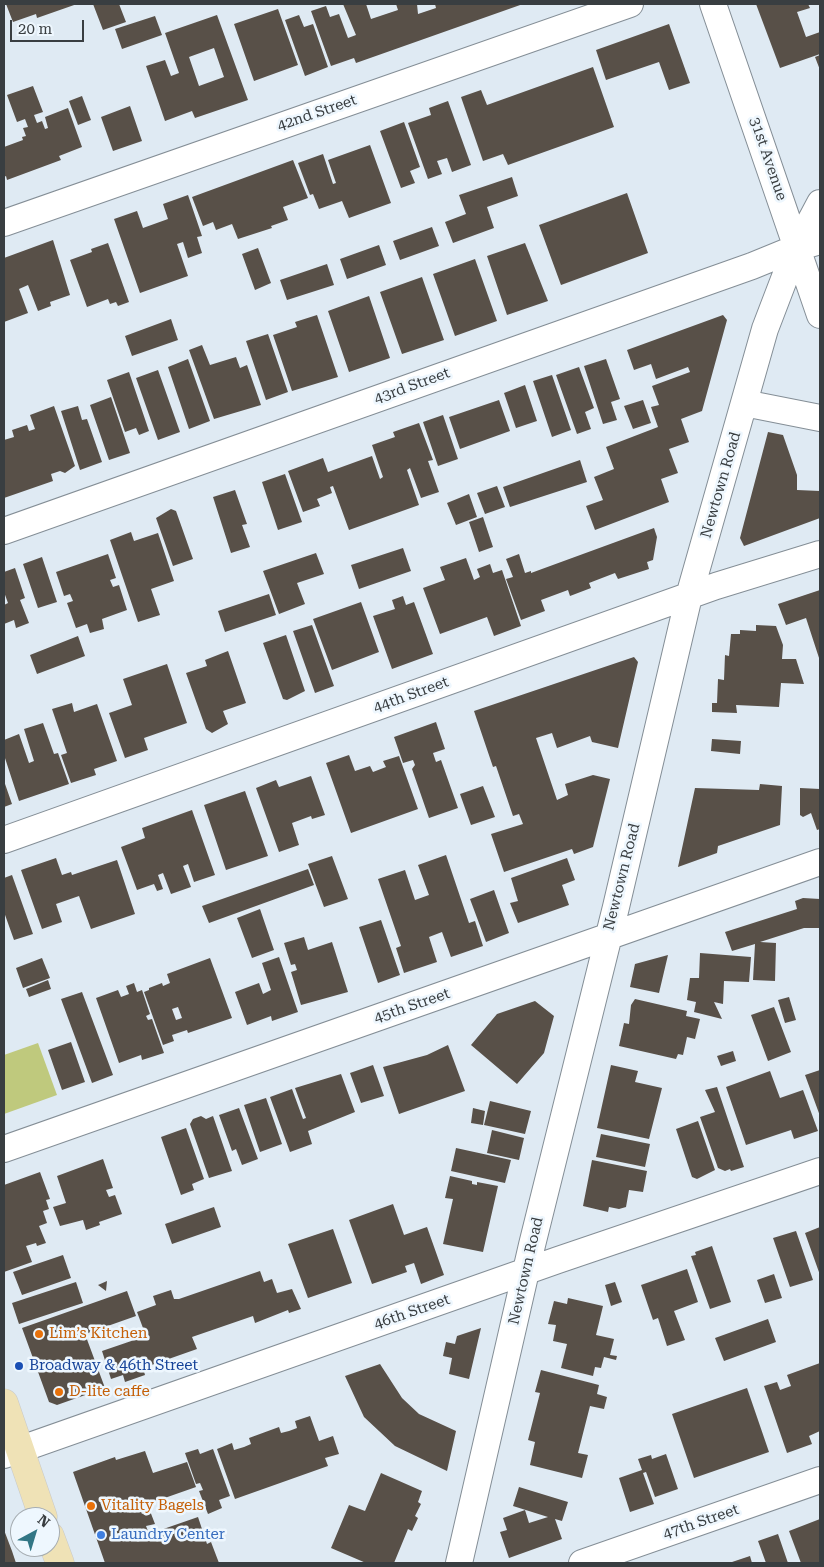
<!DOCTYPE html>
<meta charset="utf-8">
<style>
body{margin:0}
#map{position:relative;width:824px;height:1567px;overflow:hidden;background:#dfeaf3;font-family:"Roboto Serif",serif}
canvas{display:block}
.frame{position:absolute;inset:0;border:5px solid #393e41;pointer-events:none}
.north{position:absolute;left:10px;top:1507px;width:50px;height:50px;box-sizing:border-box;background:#eef7fe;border:1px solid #a6adb2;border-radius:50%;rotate:39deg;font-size:14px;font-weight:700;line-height:20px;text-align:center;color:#393e41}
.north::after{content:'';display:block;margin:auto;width:18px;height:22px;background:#327685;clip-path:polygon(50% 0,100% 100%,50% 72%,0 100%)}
.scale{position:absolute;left:10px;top:20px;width:74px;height:22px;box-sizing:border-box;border:2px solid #393e41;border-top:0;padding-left:6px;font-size:15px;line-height:18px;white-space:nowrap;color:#393e41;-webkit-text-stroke:4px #eef7fe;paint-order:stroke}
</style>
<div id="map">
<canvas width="824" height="1567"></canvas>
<div class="frame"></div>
<div class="north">N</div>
<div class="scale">20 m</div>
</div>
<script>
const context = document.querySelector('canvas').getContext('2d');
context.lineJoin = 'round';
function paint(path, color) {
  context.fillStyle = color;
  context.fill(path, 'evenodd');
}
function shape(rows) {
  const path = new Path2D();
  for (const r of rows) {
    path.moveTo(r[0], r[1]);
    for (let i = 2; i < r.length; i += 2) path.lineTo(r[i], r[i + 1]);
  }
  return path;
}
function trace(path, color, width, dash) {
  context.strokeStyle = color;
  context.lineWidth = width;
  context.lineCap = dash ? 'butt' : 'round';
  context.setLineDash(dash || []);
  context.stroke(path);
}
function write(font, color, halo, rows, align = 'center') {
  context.font = font + ' "Roboto Serif",serif';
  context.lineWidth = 5;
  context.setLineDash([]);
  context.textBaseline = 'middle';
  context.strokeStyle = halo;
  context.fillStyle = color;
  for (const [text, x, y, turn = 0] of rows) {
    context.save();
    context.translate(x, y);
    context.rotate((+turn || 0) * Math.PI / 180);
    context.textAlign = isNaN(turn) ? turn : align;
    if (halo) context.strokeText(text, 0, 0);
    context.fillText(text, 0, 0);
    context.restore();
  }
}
paint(shape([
 [38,1043,57,1095,4,1114,4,1055]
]), '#bfc97d');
paint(shape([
 [6,4,77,4,37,18,36,14,13,22],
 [93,4,119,4,126,22,103,30],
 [343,4,366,4,371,19,398,10,396,4,417,4,418,14,436,8,435,4,523,4,356,63,354,58,331,66,311,11,326,6,330,17,339,14,348,38,356,35],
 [756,4,808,4,810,8,797,12,806,37,820,32,820,54,780,68],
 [278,9,298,65,254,81,234,24],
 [217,15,248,100,195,118,192,111,165,121,146,66,165,60,171,76,179,73,165,33],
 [214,48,224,77,199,86,189,57],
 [299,15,304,27,313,24,328,67,305,76,285,20],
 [155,16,162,35,122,49,115,29],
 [669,24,690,83,669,90,659,62,606,80,596,50],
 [820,55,820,70,815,57],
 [593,67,614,127,508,165,503,154,483,161,461,97,481,90,487,105],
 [33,86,43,112,34,115,37,123,42,121,45,129,48,128,45,117,68,108,82,147,59,156,61,160,7,180,6,176,4,177,4,147,23,140,22,137,26,136,23,128,28,127,25,119,17,122,7,95],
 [82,96,91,120,78,125,69,101],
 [448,101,471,165,452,172,447,158,437,161,442,174,428,179,408,123,431,115,429,108],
 [130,106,142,141,113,151,101,117],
 [404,122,420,167,410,171,415,183,401,188,380,131],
 [370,145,391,203,349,218,342,201,319,209,313,194,310,195,298,163,323,154,333,184,336,183,328,160],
 [293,160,308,198,283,207,288,220,271,226,272,228,238,239,232,224,216,230,213,222,203,226,192,197],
 [512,177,518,196,487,207,494,228,453,243,445,222,466,214,459,195],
 [627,193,648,253,561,285,539,225],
 [188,195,202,236,197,237,202,253,188,258,183,242,177,244,188,276,140,293,114,219,137,211,143,228,168,219,163,204],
 [432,227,439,246,400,260,393,241],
 [53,240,70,295,50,302,51,306,38,311,28,285,19,289,28,313,4,322,4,258],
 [108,243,129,302,118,306,116,302,110,304,108,299,87,307,70,260,92,252,91,249],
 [525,243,548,301,507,315,487,256],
 [379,245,386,265,347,279,340,259],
 [258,248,271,283,255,290,242,254],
 [475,259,497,321,455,336,433,274],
 [327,264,334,285,287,300,280,280],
 [422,277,444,340,402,354,380,292],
 [369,296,390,358,349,372,328,311],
 [317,315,338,377,292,391,273,335,297,327,295,322],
 [723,315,727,320,702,411,681,419,689,442,669,449,678,473,661,479,669,502,595,530,586,506,603,500,594,477,614,469,606,447,658,427,651,407,659,405,652,386,690,372,688,367,656,379,651,364,634,370,627,350],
 [171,319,178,340,132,356,125,336],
 [268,334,288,392,266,400,246,341],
 [202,345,210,365,236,357,240,368,247,365,261,405,214,419,189,350],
 [188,359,210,421,189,429,168,367],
 [606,359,620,399,611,402,617,420,603,424,584,366],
 [579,367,594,408,585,412,591,429,577,434,556,375],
 [158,370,180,432,158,440,136,378],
 [129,372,149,431,139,435,136,428,125,432,107,380],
 [552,375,571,430,552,437,533,381],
 [525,385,537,421,516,428,504,393],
 [111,397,130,453,109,460,90,405],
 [499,400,510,431,460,449,449,417],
 [643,400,651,423,633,429,624,406],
 [54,406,75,466,65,473,60,471,51,474,53,481,4,498,4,440,14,437,12,430,27,425,29,431,35,429,30,415],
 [78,406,82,420,87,419,102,462,80,470,61,411],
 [443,415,458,459,438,466,423,422],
 [419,423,433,460,428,461,439,492,421,498,410,468,407,470,419,505,349,530,333,486,330,487,332,493,317,499,320,506,303,512,288,471,323,458,328,472,372,456,380,479,383,477,372,445,395,437,393,432],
 [768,432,783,435,797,475,797,490,820,491,820,518,744,546,740,538],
 [580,460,587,482,510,507,503,487],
 [285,474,302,522,278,530,262,482],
 [497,486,505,507,485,514,477,493],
 [235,490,247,524,242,525,250,547,231,553,213,497],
 [469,494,477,517,456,525,447,503],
 [171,509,176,511,193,559,173,566,156,518],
 [483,517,493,547,479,552,469,522],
 [654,528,657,537,653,560,647,562,649,569,618,579,615,573,589,583,591,588,570,596,568,590,541,600,545,611,521,620,506,579,513,577,506,559,519,554,525,573,531,571,531,573],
 [131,532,134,541,158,533,174,581,151,589,160,615,138,622,110,540],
 [403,548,411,571,359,589,351,565],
 [316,553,324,574,297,583,305,604,279,614,263,571],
 [108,554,116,578,110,580,113,587,119,585,127,610,102,619,104,629,90,633,87,624,76,628,67,603,73,601,70,594,64,596,56,572],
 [42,557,57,602,38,608,23,564],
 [466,558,474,580,480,577,477,569,490,564,493,573,502,570,521,626,494,636,487,617,440,634,423,588,445,580,440,567],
 [15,568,25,598,20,600,29,623,16,628,14,620,4,624,4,605,8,603,4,592,4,572],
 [820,590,820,661,806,618,786,625,778,604],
 [269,594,276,615,225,632,218,611],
 [403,596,406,605,414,602,433,654,392,669,373,616,395,609,392,600],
 [361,602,379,652,332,670,313,619],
 [312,625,334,686,315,693,293,631],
 [756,625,776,626,783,645,782,659,796,659,804,684,781,683,779,707,736,705,737,713,712,712,712,703,717,703,718,679,724,680,725,655,729,656,731,634,740,634,740,630,756,631],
 [286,635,305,691,287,700,283,699,263,643],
 [78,636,85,656,37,674,30,655],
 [228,651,246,703,223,711,228,724,212,733,206,729,186,673,207,666,205,660],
 [634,657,638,662,618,748,592,742,590,736,557,748,552,733,536,738,557,800,568,795,565,784,593,775,610,779,593,847,574,854,572,849,504,872,491,834,523,824,519,814,513,816,496,766,493,767,474,711],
 [167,664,187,723,144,738,148,750,125,758,109,713,132,705,123,679],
 [72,703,74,712,97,704,117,761,94,769,96,775,71,783,61,755,67,753,52,709],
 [436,722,445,749,433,753,436,762,441,760,458,808,429,818,412,769,415,765,413,760,403,763,394,737],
 [43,723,54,754,58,753,69,784,19,801,4,755,4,740,19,734,29,763,34,761,24,729],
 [712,739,741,741,740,754,711,751],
 [349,755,355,771,370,766,373,772,386,767,383,761,399,756,418,809,351,833,326,763],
 [311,776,325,815,312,819,311,816,292,823,299,845,279,852,256,788,276,780,279,787],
 [4,781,12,804,4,807],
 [760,784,782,786,780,825,718,846,717,853,678,867,695,788,759,790],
 [483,786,495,817,471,825,460,794],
 [800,788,820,789,820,829,817,830,811,813,803,817,800,815],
 [245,791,268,856,226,870,204,805],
 [192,810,215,875,194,882,188,864,183,866,191,887,171,894,163,873,158,875,163,889,157,891,154,884,137,890,121,847,145,838,142,828],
 [446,855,469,923,475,921,483,946,451,957,442,932,429,937,437,962,404,973,396,948,401,946,378,879,405,870,415,900,429,895,418,865],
 [332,856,348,899,324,907,308,864],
 [56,858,62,875,71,872,72,875,117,860,135,914,91,929,79,896,56,904,62,922,42,929,21,870],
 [567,858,575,880,562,885,569,905,518,923,510,903,518,901,511,878],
 [308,869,314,885,209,923,202,906],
 [12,875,33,934,14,940,4,912,4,878],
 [494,890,509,933,486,942,470,899],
 [803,898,820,899,820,928,804,928,760,942,776,943,775,981,753,980,755,944,732,951,725,932,797,909,795,901],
 [260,909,274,950,252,958,237,918],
 [381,920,400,975,378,983,359,927],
 [304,937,308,950,332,942,348,992,301,1005,291,972,297,970,295,964,291,965,284,943],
 [700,953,751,957,749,982,724,981,723,1004,714,1002,722,1019,694,1012,696,1002,687,1000,690,978,699,978],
 [668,955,659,993,630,987,635,964],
 [279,957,298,1012,272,1021,271,1016,247,1025,235,992,259,983,263,994,271,990,262,963],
 [42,958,50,978,23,988,16,968],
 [210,958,232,1018,188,1033,187,1030,172,1035,174,1041,163,1045,144,992,149,990,149,988,162,983,163,986,170,983,167,974],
 [178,1007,182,1018,176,1020,172,1009],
 [48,980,51,989,29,997,26,989],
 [134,983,137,992,142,990,150,1014,146,1016,148,1020,152,1019,164,1053,142,1060,141,1055,119,1063,96,998,118,990,121,997,129,994,126,986],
 [82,992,113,1075,92,1083,61,999],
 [789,997,796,1020,785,1023,778,1000],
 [635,999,687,1011,686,1016,700,1019,695,1039,687,1037,683,1055,678,1054,676,1059,619,1046,624,1023,629,1024,631,1005],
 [535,1001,554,1016,544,1053,517,1084,471,1045,497,1014],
 [774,1007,791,1052,768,1061,751,1015],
 [71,1042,85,1082,62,1090,48,1050],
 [448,1045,465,1091,399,1114,383,1067,427,1055],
 [733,1051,736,1061,721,1066,717,1056],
 [373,1065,384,1096,361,1103,350,1073],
 [611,1065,638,1071,635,1082,662,1088,649,1139,597,1128],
 [820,1070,820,1116,805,1075],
 [770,1071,780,1098,803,1090,818,1131,794,1139,791,1130,746,1145,726,1087],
 [341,1074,355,1112,308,1131,312,1144,290,1152,270,1097,292,1089,303,1119,306,1118,295,1088],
 [717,1087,744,1167,731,1171,730,1169,725,1171,718,1168,700,1117,715,1112,705,1090],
 [266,1098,282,1144,260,1152,244,1105],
 [490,1101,531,1111,525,1134,484,1125],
 [239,1108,258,1159,242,1165,236,1149,232,1151,219,1115],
 [473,1108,485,1111,483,1125,471,1123],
 [201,1116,206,1119,213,1116,232,1171,209,1178,190,1124,193,1119],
 [698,1121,715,1170,697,1179,692,1177,676,1129],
 [186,1128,204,1179,192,1184,194,1190,181,1195,161,1137],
 [492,1130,524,1138,519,1160,487,1153],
 [601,1134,650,1144,645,1167,596,1157],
 [456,1148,511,1160,505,1183,451,1171],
 [103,1159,113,1188,106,1190,109,1197,115,1195,122,1214,99,1222,100,1225,86,1230,83,1220,60,1226,53,1207,66,1203,57,1176],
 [592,1160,647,1171,643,1192,629,1190,626,1207,619,1209,609,1207,608,1212,583,1206],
 [40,1172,50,1199,46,1200,49,1209,43,1211,47,1223,39,1226,46,1243,37,1246,36,1243,26,1246,32,1262,4,1272,4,1185],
 [450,1176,472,1181,472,1184,477,1185,477,1182,498,1186,483,1252,443,1244,453,1199,445,1198],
 [393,1204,404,1235,427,1227,444,1275,421,1284,414,1263,405,1266,407,1272,372,1284,349,1220],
 [214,1207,221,1227,172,1244,165,1224],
 [820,1227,820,1275,805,1233],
 [333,1229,352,1283,308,1298,288,1244],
 [796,1231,813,1280,790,1287,773,1238],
 [712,1246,731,1302,710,1309,691,1256,696,1255,695,1252],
 [63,1255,71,1278,22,1295,13,1272],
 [687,1269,698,1302,674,1311,685,1340,667,1346,658,1318,653,1320,641,1285],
 [260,1271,264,1282,272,1279,277,1293,292,1289,301,1309,289,1313,288,1310,255,1323,253,1316,192,1337,197,1349,143,1368,145,1375,125,1382,123,1375,111,1379,102,1351,146,1336,137,1312,156,1305,153,1296,171,1290,174,1299,179,1299],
 [774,1274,782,1298,765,1303,757,1280],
 [107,1281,106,1291,98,1285],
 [76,1282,83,1303,19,1324,12,1303],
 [615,1282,622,1302,611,1306,605,1285],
 [127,1291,136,1316,85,1334,105,1388,57,1405,49,1402,22,1328],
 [568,1298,603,1306,596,1335,614,1339,610,1355,617,1356,616,1360,604,1357,601,1368,595,1367,593,1376,561,1368,567,1344,553,1341,556,1325,548,1324,554,1301,567,1304],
 [768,1319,776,1342,724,1361,715,1338],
 [481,1328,469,1379,449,1374,452,1358,443,1356,446,1342,455,1344,457,1336],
 [820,1363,820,1431,809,1436,812,1444,787,1453,764,1386,777,1382,780,1390,791,1386,787,1375],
 [380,1364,402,1398,419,1414,456,1431,447,1471,395,1446,364,1417,345,1376],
 [541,1370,599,1385,597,1394,607,1397,604,1409,590,1406,578,1453,588,1455,582,1478,530,1465,535,1442,528,1440,540,1393,535,1392],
 [747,1388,769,1452,694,1478,672,1414],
 [310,1416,319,1441,333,1436,339,1454,325,1458,328,1466,235,1499,217,1449,232,1443,234,1450,244,1447,251,1444,249,1438,279,1427,281,1433,289,1431,297,1428,295,1421],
 [198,1449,200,1454,213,1449,230,1496,219,1500,222,1508,208,1514,199,1491,203,1490,200,1483,196,1484,185,1453],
 [145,1451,153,1473,187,1462,196,1487,139,1507,142,1514,150,1511,155,1524,146,1526,149,1534,198,1517,207,1544,211,1542,219,1563,105,1563,73,1472,115,1457,116,1460],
 [666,1454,678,1489,655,1497,646,1472,643,1473,654,1504,630,1512,619,1478,642,1470,638,1459,651,1455,652,1459],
 [381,1473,422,1491,418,1502,421,1504,415,1516,418,1518,412,1531,408,1529,394,1563,366,1563,331,1548,349,1505,365,1511],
 [519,1487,568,1502,562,1521,555,1519,562,1539,509,1558,500,1532,507,1530,503,1518,525,1510,529,1523,548,1517,513,1506],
 [820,1519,820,1563,801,1563,789,1531],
 [4,1530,12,1551,16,1563,4,1563],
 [778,1534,788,1563,766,1563,758,1541],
 [750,1556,752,1563,729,1563]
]), '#585048');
const minor = shape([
 [713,4,820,315],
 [4,223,630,4],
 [744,403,820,418],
 [4,531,752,266,796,248,820,241],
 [4,840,716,586,820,554],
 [4,1149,820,862],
 [4,1455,558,1260,820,1171],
 [459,1563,532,1245,616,907,689,596,765,329,796,248,820,203],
 [582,1563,820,1480]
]);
const major = shape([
 [4,1403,43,1517],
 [50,1536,60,1563]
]);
trace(minor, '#848e96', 28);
trace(major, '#c8c9ca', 29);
trace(minor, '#fff', 26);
trace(major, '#efe2b6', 28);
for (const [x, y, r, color] of [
 [39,1334,5,"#e8710a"],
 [19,1366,5,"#1a4fb4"],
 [59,1392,5,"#e8710a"],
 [91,1506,5,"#e8710a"],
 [101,1535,5,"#3f7fe0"]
]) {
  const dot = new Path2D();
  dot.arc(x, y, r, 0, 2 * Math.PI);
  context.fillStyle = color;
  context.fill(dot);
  trace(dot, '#eef7fe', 2);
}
write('15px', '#393e41', '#eef7fe', [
 ["42nd Street",317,113,-19],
 ["31st Avenue",768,159,71],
 ["43rd Street",412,386,-20],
 ["Newtown Road",721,485,-74],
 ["44th Street",411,695,-20],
 ["Newtown Road",622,877,-76],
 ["45th Street",412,1006,-19],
 ["Newtown Road",526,1271,-77],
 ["46th Street",412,1312,-19],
 ["47th Street",701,1522,-19]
]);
write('15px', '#c56008', '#eef7fe', [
 ["Lim’s Kitchen",49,1334],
 ["D-lite caffe",69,1392],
 ["Vitality Bagels",101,1506]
], 'left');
write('15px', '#164399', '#eef7fe', [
 ["Broadway & 46th Street",29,1366]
], 'left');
write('15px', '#366cbe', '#eef7fe', [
 ["Laundry Center",111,1535]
], 'left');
</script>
